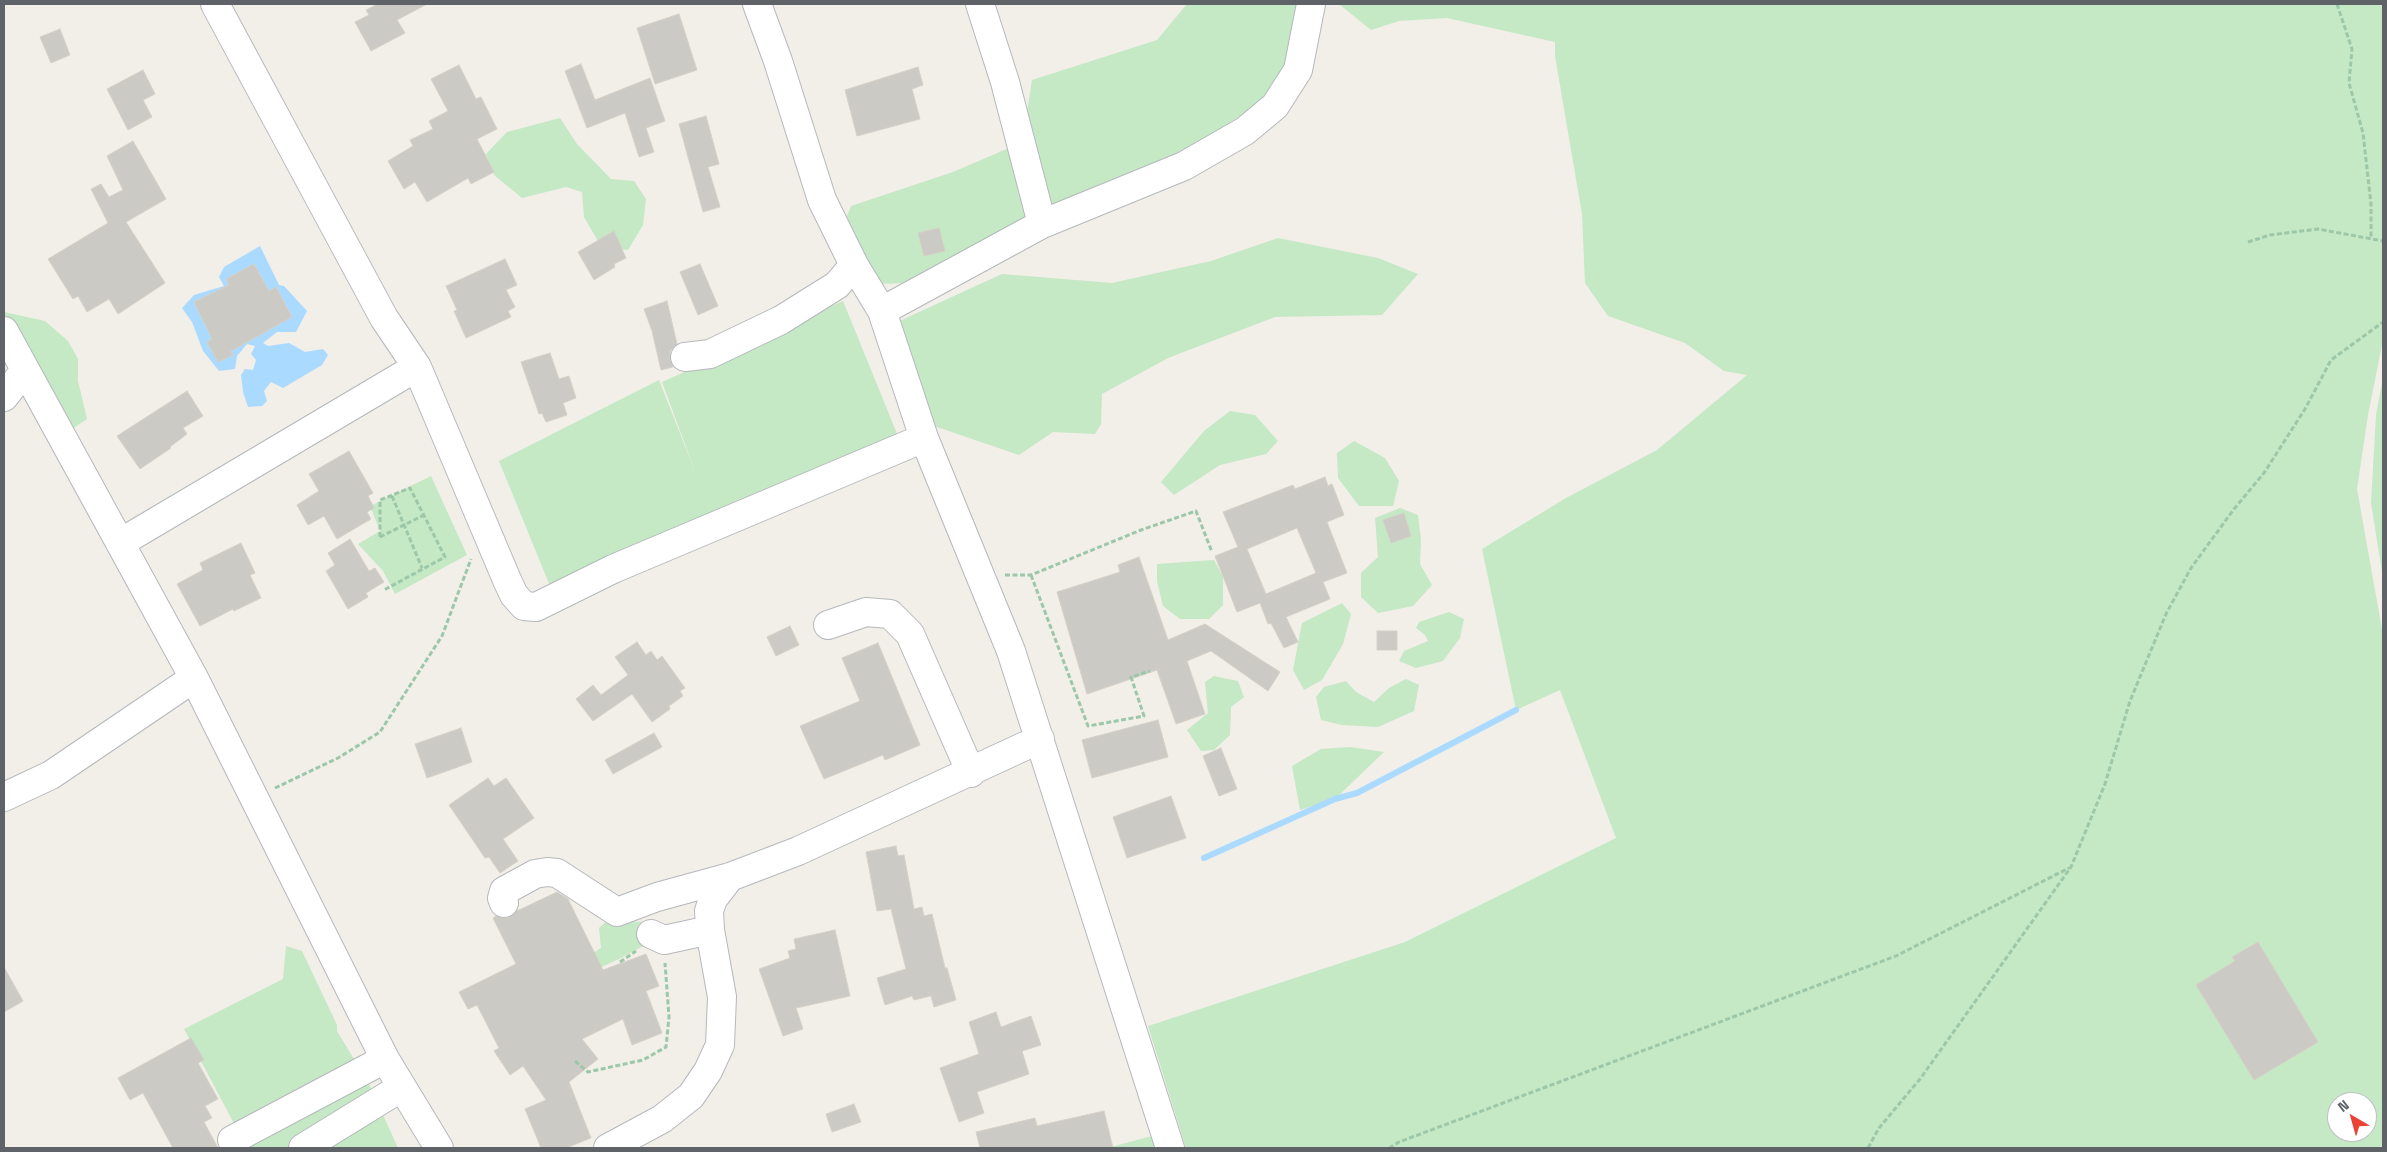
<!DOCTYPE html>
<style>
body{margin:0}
#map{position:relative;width:2387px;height:1152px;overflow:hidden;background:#f1efe8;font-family:"Space Grotesk",sans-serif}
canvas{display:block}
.frame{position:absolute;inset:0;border:5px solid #5f6368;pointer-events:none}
.north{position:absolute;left:2327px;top:1092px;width:50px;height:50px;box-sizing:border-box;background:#fff;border:1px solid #bfc1c3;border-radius:50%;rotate:322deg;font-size:14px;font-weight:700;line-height:20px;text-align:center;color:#5f6368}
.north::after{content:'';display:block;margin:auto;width:18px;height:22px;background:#ea4335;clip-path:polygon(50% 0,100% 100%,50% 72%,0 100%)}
</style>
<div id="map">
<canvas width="2387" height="1152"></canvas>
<div class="frame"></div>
<div class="north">N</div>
</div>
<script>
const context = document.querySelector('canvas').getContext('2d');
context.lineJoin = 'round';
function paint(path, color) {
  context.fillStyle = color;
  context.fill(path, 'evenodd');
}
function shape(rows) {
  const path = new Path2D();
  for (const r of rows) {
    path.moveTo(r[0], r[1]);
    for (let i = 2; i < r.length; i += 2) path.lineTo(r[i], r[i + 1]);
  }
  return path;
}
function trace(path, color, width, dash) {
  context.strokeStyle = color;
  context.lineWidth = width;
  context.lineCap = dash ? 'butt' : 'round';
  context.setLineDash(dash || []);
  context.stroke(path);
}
paint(shape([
 [1187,4,1301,4,1285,67,1269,96,1231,122,1142,177,914,283,875,284,866,270,847,216,851,206,953,172,1009,148,1025,125,1032,80,1157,40],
 [1339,4,2383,4,2383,340,2368,415,2357,489,2383,635,2383,1148,1186,1148,1148,1026,1405,942,1616,838,1560,690,1516,710,1482,549,1566,498,1657,450,1747,375,1724,371,1685,343,1608,316,1585,283,1582,214,1555,56,1555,42,1447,18,1399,21,1371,30],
 [2337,1102,2367,1102,2367,1132,2337,1132],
 [560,118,577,144,611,179,634,181,646,199,643,225,628,250,602,248,584,217,582,192,566,187,522,198,494,175,486,154,507,132],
 [1278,238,1378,258,1418,274,1382,315,1275,317,1168,358,1102,394,1101,424,1095,434,1053,432,1019,455,931,425,893,324,1002,274,1112,283,1211,261],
 [843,301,900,441,552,591,499,461,659,380,696,474,662,382],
 [4,312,45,321,68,341,78,359,78,381,87,419,72,429,4,352],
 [2383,377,2383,578,2371,503,2376,415],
 [1230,411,1255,415,1278,441,1266,454,1220,465,1174,495,1161,482,1204,431],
 [1354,441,1385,458,1399,481,1393,506,1359,506,1338,478,1337,453],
 [431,476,467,555,395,594,383,571,358,544,380,531,370,506],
 [1400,508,1418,515,1421,540,1420,564,1432,585,1413,606,1378,613,1361,597,1361,573,1378,557,1375,518],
 [1214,560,1223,577,1223,605,1209,619,1180,619,1163,606,1157,581,1157,564],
 [1342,603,1351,614,1343,644,1322,680,1304,690,1293,670,1302,623],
 [1449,612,1464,619,1460,638,1443,661,1416,668,1399,661,1404,651,1428,641,1425,635,1416,628,1419,622],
 [1214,676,1238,681,1244,697,1231,707,1230,735,1214,750,1201,751,1187,730,1208,713,1205,682],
 [1406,679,1419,685,1414,711,1378,727,1342,725,1321,720,1316,697,1324,687,1346,681,1356,692,1374,702,1389,688],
 [1350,747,1384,752,1335,799,1300,810,1292,766,1321,749],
 [608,920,643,922,643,946,619,959,555,988,547,982,601,948,599,928],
 [286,946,302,951,337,1025,337,1031,369,1084,398,1148,247,1148,184,1029,283,979],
 [1152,1136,1157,1148,1107,1148]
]), '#c5e8c5');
paint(shape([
 [260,246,279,285,284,286,307,311,296,332,277,332,263,343,268,346,289,343,305,352,323,349,328,355,322,365,283,388,271,382,264,391,267,401,262,406,248,407,243,392,241,375,245,369,253,370,256,360,251,354,255,346,247,344,237,356,235,369,219,371,203,351,192,322,182,308,194,295,224,286,219,277,224,267]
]), '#aadaff');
trace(shape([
 [1204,858,1335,799,1357,793,1516,710]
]), '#aadaff', 6);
const building = shape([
 [378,4,427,4,397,20,405,33,371,51,355,22,369,15,366,10,378,4],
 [679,14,697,70,655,84,637,28,679,14],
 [60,29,70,55,51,63,40,37,60,29],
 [581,64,595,100,650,78,665,121,646,128,654,152,639,157,625,113,587,128,565,71,581,64],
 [459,65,476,99,481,97,497,129,477,139,494,172,471,184,468,178,427,202,415,182,404,189,388,161,413,146,410,140,433,129,429,121,448,111,431,79,459,65],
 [918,67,923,85,912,89,920,119,857,136,845,90,918,67],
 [143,70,155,94,143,100,152,117,128,130,107,89,143,70],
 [706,116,719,164,708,167,720,207,703,212,679,124,706,116],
 [133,141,166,199,126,222,165,283,118,314,109,299,87,312,78,296,73,299,48,259,108,223,91,189,101,184,109,197,123,190,107,156,133,141],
 [939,228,945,251,924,256,918,233,939,228],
 [614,231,626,258,614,264,615,267,594,280,578,252,614,231],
 [505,259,517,285,506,290,515,307,508,311,511,317,466,338,454,311,457,310,446,286,505,259],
 [254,264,269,291,276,287,292,317,231,351,233,355,218,362,207,342,212,339,194,302,229,285,226,279,254,264],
 [700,264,718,306,698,315,680,272,700,264],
 [667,301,677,344,670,351,670,359,673,367,661,370,652,331,644,309,667,301],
 [550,353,559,379,569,376,576,398,563,403,567,415,546,422,542,413,539,414,521,362,550,353],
 [187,391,203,416,183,428,187,434,170,447,171,448,140,469,117,436,187,391],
 [349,451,373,493,368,496,374,508,367,512,371,519,337,539,324,516,308,525,297,505,319,491,309,474,349,451],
 [1325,477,1328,486,1332,484,1344,515,1327,522,1347,573,1323,582,1330,599,1286,617,1298,642,1284,648,1271,623,1268,624,1260,603,1237,612,1215,556,1238,547,1223,512,1293,485,1295,489,1325,477],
 [1297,528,1316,573,1266,594,1247,549,1297,528],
 [1404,513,1411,536,1391,543,1383,520,1404,513],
 [350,539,369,571,375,568,384,582,366,593,368,597,348,609,326,571,335,565,328,553,350,539],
 [241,543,255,573,250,575,261,598,234,611,233,609,200,626,177,584,203,570,200,563,241,543],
 [1139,557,1168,640,1205,624,1280,672,1268,691,1211,651,1187,661,1205,714,1176,724,1157,670,1087,694,1057,592,1120,572,1118,565,1139,557],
 [790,626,799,645,776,656,767,637,790,626],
 [1377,631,1397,631,1397,650,1377,650,1377,631],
 [637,642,646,655,651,651,657,660,662,656,685,688,680,691,683,696,669,706,670,709,652,722,632,694,593,721,576,699,593,685,601,695,628,675,615,657,637,642],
 [878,643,920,745,885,760,883,755,824,779,800,726,860,701,842,658,878,643],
 [1158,720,1168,757,1092,778,1082,740,1158,720],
 [461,728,472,762,427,778,415,744,461,728],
 [654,733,662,747,613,774,605,760,654,733],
 [1221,748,1237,789,1219,796,1203,756,1221,748],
 [488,778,494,786,506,778,534,818,503,839,518,861,500,873,489,857,485,858,449,805,488,778],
 [1171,796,1186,838,1127,858,1113,817,1171,796],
 [896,846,898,856,904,855,914,909,922,907,924,916,932,914,945,968,947,968,956,1000,934,1007,931,996,914,1000,912,996,885,1005,877,978,906,969,891,909,877,911,866,852,896,846],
 [557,892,568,899,603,970,646,954,659,986,646,991,662,1033,632,1045,623,1019,582,1039,598,1059,569,1082,591,1138,566,1148,541,1148,525,1109,546,1100,523,1066,510,1075,494,1051,499,1048,477,1005,468,1009,459,992,516,964,493,918,496,916,502,918,509,918,517,911,557,892],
 [835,930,850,996,796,1008,803,1029,783,1036,759,969,790,958,788,951,796,949,794,939,835,930],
 [2258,942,2318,1042,2254,1080,2196,985,2235,961,2232,957,2258,942],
 [4,967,23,1001,4,1012,4,967],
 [996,1012,1001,1027,1031,1016,1041,1045,1022,1051,1029,1074,977,1092,984,1113,959,1122,940,1068,979,1054,969,1022,996,1012],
 [191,1038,204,1060,198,1063,218,1099,205,1106,212,1118,204,1122,218,1148,173,1148,143,1093,130,1100,118,1078,191,1038],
 [854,1104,861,1122,832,1132,826,1114,854,1104],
 [1104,1111,1113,1148,980,1148,976,1132,1035,1118,1037,1126,1104,1111]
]);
paint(building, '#cccac5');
trace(building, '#d6d1c6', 1);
const minor = shape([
 [215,4,384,318,417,367,507,580,514,595,524,606,536,607,613,569,924,438],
 [757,4,778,61,822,200,854,265,882,311,924,438,1011,651,1170,1148],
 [980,4,1005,82,1042,224],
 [882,311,1042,224,1184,166,1245,131,1275,106,1298,70,1311,4],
 [4,331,194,678,385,1059,439,1148],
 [685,357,710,354,781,320,837,285,854,265],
 [4,397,25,370],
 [120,543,417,367],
 [828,625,866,612,890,614,910,634,971,773],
 [4,797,51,775,194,678],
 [504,903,502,898,504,891,535,874,547,872,557,873,617,912,657,897,730,877,798,851,1040,739],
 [651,934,664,940,710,930],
 [232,1140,385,1059],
 [303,1148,402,1087],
 [608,1148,662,1119,691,1096,708,1071,720,1045,722,997,710,930,709,911,713,899,730,877]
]);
trace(minor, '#b5b8bc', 30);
trace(shape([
 [2337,4,2352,49,2349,83,2363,133,2371,204,2371,238],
 [2248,242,2270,235,2318,229,2383,241],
 [392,496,422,568],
 [380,537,380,500,410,488,445,557,384,590],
 [380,537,424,515],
 [1005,575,1031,575,1141,530,1196,511,1212,552],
 [1031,575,1088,726,1144,716,1131,677,1150,671],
 [275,788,338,758,380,732,442,636,471,559],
 [620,962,636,951],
 [575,1061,588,1072,643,1060,666,1047,669,1017,665,963],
 [1389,1148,1399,1142,1896,956,2069,868],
 [1868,1148,1879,1128,1920,1079,2071,867,2105,784,2130,701,2166,614,2191,568,2234,509,2264,473,2305,409,2331,360,2383,322]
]), '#9cc7a9', 3, [5, 2.5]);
trace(minor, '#fff', 28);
</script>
